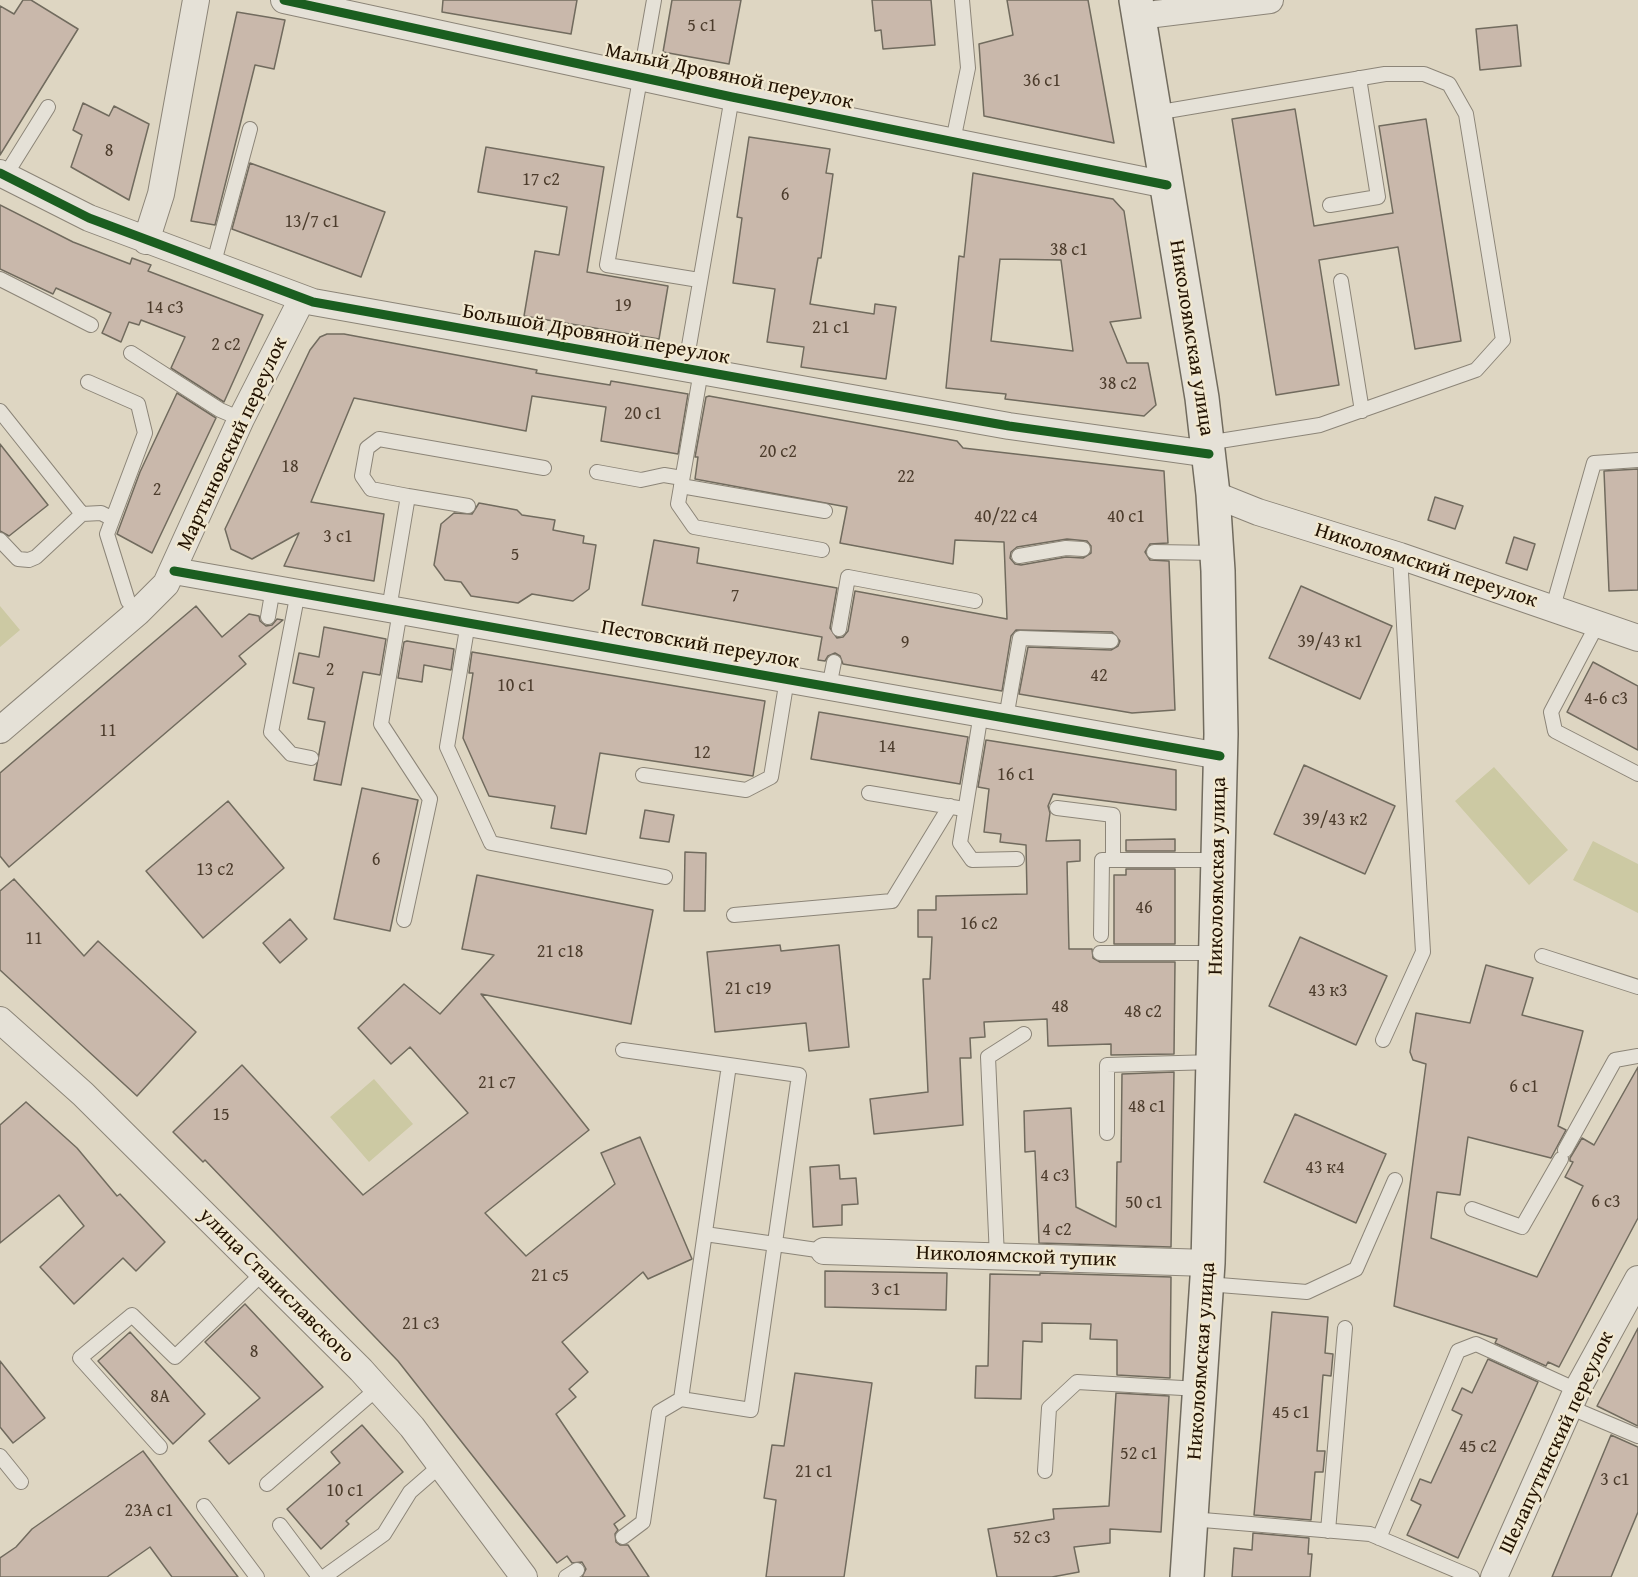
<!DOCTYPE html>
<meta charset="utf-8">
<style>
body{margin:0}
canvas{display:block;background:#ded6c2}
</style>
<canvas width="1638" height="1577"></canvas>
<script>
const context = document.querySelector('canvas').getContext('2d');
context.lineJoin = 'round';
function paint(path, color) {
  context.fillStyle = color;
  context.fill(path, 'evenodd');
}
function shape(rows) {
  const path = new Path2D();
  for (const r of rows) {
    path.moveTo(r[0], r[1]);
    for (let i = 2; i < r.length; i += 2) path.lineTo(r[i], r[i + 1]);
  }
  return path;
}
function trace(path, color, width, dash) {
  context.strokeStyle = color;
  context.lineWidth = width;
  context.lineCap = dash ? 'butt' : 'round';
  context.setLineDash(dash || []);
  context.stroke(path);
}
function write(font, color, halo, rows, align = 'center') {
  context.font = font + ' "Gentium Book Plus",serif';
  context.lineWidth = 4.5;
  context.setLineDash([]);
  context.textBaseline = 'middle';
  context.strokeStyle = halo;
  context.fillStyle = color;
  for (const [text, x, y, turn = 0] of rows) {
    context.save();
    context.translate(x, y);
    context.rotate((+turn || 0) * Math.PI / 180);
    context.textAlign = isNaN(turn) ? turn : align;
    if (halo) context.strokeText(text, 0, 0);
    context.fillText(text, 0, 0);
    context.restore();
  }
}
paint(shape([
 [0,606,20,630,0,647],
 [1494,767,1568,850,1529,885,1455,801],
 [1593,841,1638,864,1638,913,1573,880],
 [374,1079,413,1124,369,1162,330,1117]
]), '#ccc9a3');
const building = shape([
 [23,0,31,0,78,29,0,155,0,6,14,14,23,0],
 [443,0,577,0,571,34,442,12,443,0],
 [672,0,741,0,729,64,663,52,672,0],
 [872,0,931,0,935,45,883,49,881,30,875,31,872,0],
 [1007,0,1088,0,1114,143,984,116,979,44,1013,35,1007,0],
 [237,12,285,20,274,69,255,65,215,225,191,221,237,12],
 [1517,25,1521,66,1480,70,1476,29,1517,25],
 [83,103,109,116,114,106,149,124,129,200,71,167,82,135,73,130,83,103],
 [1295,109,1314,226,1393,213,1379,126,1426,119,1461,341,1415,349,1398,247,1319,260,1339,385,1276,395,1232,119,1295,109],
 [749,137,830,149,826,173,833,174,821,258,818,258,810,304,874,314,875,304,896,307,886,379,801,367,804,347,767,342,775,289,733,283,742,218,737,217,749,137],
 [486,147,604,167,587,272,668,286,659,339,524,316,535,251,559,255,567,207,478,192,486,147],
 [250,163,385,212,361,277,232,229,250,163],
 [973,173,1113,199,1124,211,1141,318,1110,322,1127,363,1148,363,1156,405,1144,416,1005,399,1006,394,946,388,959,256,964,257,973,173],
 [1000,259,1061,260,1073,351,991,341,1000,259],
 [0,205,73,242,130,264,132,258,151,265,148,271,263,315,224,402,171,368,185,337,141,320,139,325,129,322,121,342,102,333,111,313,56,288,53,294,0,269,0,205],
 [327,334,344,334,537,370,536,373,610,385,611,381,688,394,678,454,601,441,606,407,532,396,526,431,354,398,311,502,384,514,374,581,284,566,299,533,252,559,231,549,225,529,310,350,320,337,327,334],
 [177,393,216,418,152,553,117,534,140,472,177,393],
 [709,396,957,441,963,448,1164,471,1168,543,1150,544,1145,552,1150,560,1169,561,1175,710,1132,713,1019,694,1028,647,1111,650,1118,646,1120,641,1112,632,1016,630,1011,636,1002,691,843,664,840,656,835,653,828,656,825,661,818,660,822,637,642,605,654,540,699,548,697,563,837,588,830,628,837,638,843,637,848,631,855,591,1007,619,1004,542,955,540,953,564,840,543,847,507,695,479,698,457,695,457,706,397,709,396],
 [1067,539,1087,541,1091,546,1091,553,1083,558,1066,557,1021,565,1015,564,1010,558,1011,552,1017,547,1067,539],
 [0,444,48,505,9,536,0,531,0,444],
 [1638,469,1638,590,1609,591,1604,471,1638,469],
 [1435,497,1463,506,1455,529,1428,520,1435,497],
 [479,503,517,510,522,515,555,520,553,530,584,536,583,543,596,545,589,589,573,601,532,594,518,603,471,596,461,582,445,580,434,565,441,524,454,513,472,514,479,503],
 [1514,537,1535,544,1527,570,1506,563,1514,537],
 [1301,586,1392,626,1360,699,1269,658,1301,586],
 [196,606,222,637,249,614,259,616,260,621,266,626,272,625,277,619,283,620,239,656,246,664,9,867,0,856,0,773,196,606],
 [324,627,386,639,380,675,363,672,341,785,314,780,325,722,308,719,314,688,293,683,299,653,319,657,324,627],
 [407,641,454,649,451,670,424,665,422,682,398,678,404,642,407,641],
 [472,652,765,701,753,776,600,753,586,834,551,828,555,806,489,796,463,738,473,673,469,673,472,652],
 [1593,662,1638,686,1638,750,1567,712,1593,662],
 [819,712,968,737,960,784,811,759,819,712],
 [986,740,1176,770,1176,810,1053,794,1048,806,1050,813,1046,841,1080,840,1080,861,1067,862,1069,949,1092,949,1093,958,1100,962,1175,962,1174,1054,1111,1055,1111,1044,1048,1046,1047,1019,984,1022,985,1037,970,1038,971,1058,960,1058,963,1125,874,1134,870,1099,928,1092,923,979,930,979,932,937,918,937,918,910,936,910,936,896,1027,894,1026,845,1000,842,1001,834,984,832,989,789,978,787,986,740],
 [1304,765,1395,806,1365,874,1274,834,1304,765],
 [362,788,418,800,390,931,334,919,362,788],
 [228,801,284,868,203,938,146,871,228,801],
 [645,810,674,815,669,842,640,838,645,810],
 [1175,839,1175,851,1126,851,1126,840,1175,839],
 [685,852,706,853,705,911,684,911,685,852],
 [1126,869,1175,869,1175,944,1114,944,1114,875,1126,875,1126,869],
 [477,875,653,910,631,1024,481,994,589,1130,485,1213,526,1256,615,1184,601,1153,640,1137,692,1259,648,1279,643,1272,562,1342,588,1372,569,1389,576,1397,556,1414,625,1516,614,1524,618,1530,615,1534,616,1542,620,1545,628,1545,649,1577,582,1577,586,1569,582,1562,572,1563,567,1556,557,1563,398,1361,205,1160,203,1162,173,1132,242,1065,363,1195,468,1113,410,1047,391,1064,358,1028,404,984,440,1014,494,955,462,949,477,875],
 [14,879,84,956,98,941,196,1032,137,1096,0,970,0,891,14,879],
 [290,919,307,939,280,963,263,943,290,919],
 [1300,937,1387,976,1356,1045,1269,1006,1300,937],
 [780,945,781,951,839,945,849,1047,809,1051,806,1023,715,1032,707,952,780,945],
 [1486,965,1533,978,1522,1015,1583,1031,1558,1126,1566,1130,1551,1158,1468,1137,1460,1195,1437,1192,1431,1238,1537,1277,1583,1186,1565,1177,1573,1162,1570,1161,1570,1158,1582,1138,1594,1145,1638,1067,1638,1218,1559,1367,1548,1362,1546,1366,1495,1343,1497,1339,1394,1306,1426,1064,1413,1060,1410,1052,1416,1013,1470,1023,1486,965],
 [1174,1072,1171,1247,1039,1243,1035,1151,1025,1152,1024,1111,1071,1108,1076,1207,1116,1227,1117,1162,1121,1162,1122,1074,1174,1072],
 [26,1102,77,1148,117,1196,120,1194,165,1242,136,1271,123,1258,74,1304,40,1267,84,1226,59,1195,0,1243,0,1125,26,1102],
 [1295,1114,1386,1154,1356,1223,1264,1182,1295,1114],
 [839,1165,840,1179,856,1178,858,1204,842,1205,842,1225,813,1227,810,1167,839,1165],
 [825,1271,947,1273,946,1310,825,1307,825,1271],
 [1040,1273,1171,1277,1170,1378,1117,1375,1117,1340,1090,1339,1091,1324,1042,1323,1042,1342,1023,1341,1021,1399,975,1398,976,1366,988,1366,990,1274,1040,1275,1040,1273],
 [245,1304,323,1387,229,1464,209,1441,260,1398,205,1342,245,1304],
 [1272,1312,1328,1317,1325,1353,1333,1354,1331,1376,1323,1375,1317,1451,1325,1451,1323,1472,1315,1472,1311,1520,1254,1515,1272,1312],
 [1638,1328,1638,1426,1597,1406,1638,1328],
 [130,1332,205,1414,173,1444,98,1361,130,1332],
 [1488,1359,1538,1382,1458,1558,1407,1535,1421,1505,1411,1500,1420,1479,1431,1483,1462,1415,1452,1410,1462,1388,1472,1393,1488,1359],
 [0,1361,45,1418,13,1443,0,1427,0,1361],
 [795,1373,872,1383,844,1577,766,1577,776,1500,764,1498,772,1445,784,1446,795,1373],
 [1116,1393,1169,1396,1161,1532,1110,1529,1110,1543,1074,1547,1079,1572,1052,1577,997,1577,988,1529,1054,1519,1053,1509,1109,1506,1116,1393],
 [362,1425,403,1472,346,1521,349,1524,321,1549,287,1509,340,1463,331,1452,362,1425],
 [1611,1435,1638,1447,1638,1512,1611,1577,1552,1577,1611,1435],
 [143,1451,238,1577,172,1577,150,1547,107,1577,0,1577,0,1558,16,1547,32,1529,143,1451],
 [1253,1533,1309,1538,1308,1554,1312,1554,1310,1577,1232,1577,1234,1548,1252,1550,1253,1533]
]);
paint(building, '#c9b8ab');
trace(building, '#716b5e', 1.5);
const service = shape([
 [654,0,607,265,699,280],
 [1155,113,1385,74,1424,74,1449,84,1466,114,1503,340,1476,370,1320,425,1207,443],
 [953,141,968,68,962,0],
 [5,176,48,107],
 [1330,205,1378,197,1359,78],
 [213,266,250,129],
 [0,279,91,325],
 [1341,281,1362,411],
 [131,353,220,410,241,419],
 [685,369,732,97],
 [701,371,678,504,694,527,822,550],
 [88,382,138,404,145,433,107,534,128,601,138,612],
 [0,411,82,514],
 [597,472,641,480,664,475,682,478],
 [681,486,825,511],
 [408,496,468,506],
 [0,540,18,559,29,560,36,557,82,514,101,513,111,518],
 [1154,552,1217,553],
 [1019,556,1066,548,1083,549],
 [298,592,271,732,291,754,311,758],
 [1553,607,1594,463,1638,460],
 [389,609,408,496,371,489,362,476,367,448,379,439,544,468],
 [400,611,381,724,430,799,404,920],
 [268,617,273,588],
 [468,623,447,747,491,843,665,877],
 [1598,623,1551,712,1555,731,1638,774],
 [839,629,848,577,975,601],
 [829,687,834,662],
 [981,713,960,843,972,860,1017,859],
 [1006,718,1020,638,1111,641],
 [643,775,746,790,771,777,787,679],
 [869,793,958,808],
 [1057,808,1113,815,1113,860],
 [734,915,892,901,950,806],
 [1101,935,1102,860,1217,860],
 [1100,953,1215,953],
 [1542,956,1638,987],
 [1383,1040,1423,952,1400,556],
 [623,1050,729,1065],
 [1107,1133,1107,1065,1214,1062],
 [1565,1150,1615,1060,1638,1056],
 [1472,1209,1522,1227,1561,1159],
 [705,1234,824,1251],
 [997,1257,988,1057,1024,1034],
 [1207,1284,1307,1292,1356,1269,1395,1180],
 [1569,1407,1638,1436],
 [160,1447,80,1358,132,1315,175,1357,263,1273],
 [0,1456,21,1482],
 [1045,1471,1049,1408,1077,1382,1200,1389],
 [267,1484,378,1388],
 [204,1506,257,1577],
 [1191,1519,1370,1534,1472,1577],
 [280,1525,319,1577],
 [1328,1531,1345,1328],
 [623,1537,643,1522,659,1412,681,1399,751,1410,799,1075,729,1065,681,1399],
 [1379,1538,1458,1351,1476,1344,1577,1390],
 [324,1577,384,1534,410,1492,441,1465],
 [566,1577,577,1570]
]);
const minor = shape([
 [284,0,732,97,1167,185],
 [1139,16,1270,0],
 [0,173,89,218,313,302,1009,426,1209,454],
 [146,241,161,194,196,0],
 [1213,494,1258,512,1400,556,1638,638],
 [174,571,1220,756],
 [0,730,138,612,166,584,241,419,302,299],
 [0,1020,83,1094,361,1370,412,1427,524,1577],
 [824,1251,1208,1263],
 [1494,1577,1577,1390,1638,1279]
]);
const secondary = shape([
 [1136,0,1202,398,1213,494,1218,571,1221,734,1208,1263,1187,1577]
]);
trace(service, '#8c8578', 16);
trace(minor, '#8c8578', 28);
trace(secondary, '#716b5e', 36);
trace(service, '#e5e1d7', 14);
trace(minor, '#e5e1d7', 26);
trace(secondary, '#e5e1d7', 33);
trace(shape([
 [284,0,732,97,1167,185],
 [0,173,89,218,313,302,1009,426,1209,454],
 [174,571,1220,756]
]), '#1b5e20', 9);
write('18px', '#4c3c2c', null, [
 ["5 с1",702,26],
 ["36 с1",1042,81],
 ["8",109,151],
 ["17 с2",541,180],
 ["6",785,195],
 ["13/7 с1",312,222],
 ["38 с1",1069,250],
 ["19",623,306],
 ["14 с3",165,308],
 ["21 с1",831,328],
 ["2 с2",226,345],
 ["38 с2",1118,384],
 ["20 с1",643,414],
 ["20 с2",778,452],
 ["18",290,467],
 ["22",906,477],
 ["2",157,490],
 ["40/22 с4",1006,517],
 ["40 с1",1126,517],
 ["3 с1",338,537],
 ["5",515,555],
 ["7",735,596],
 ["39/43 к1",1330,642],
 ["9",905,643],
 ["2",330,670],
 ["42",1099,676],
 ["10 с1",516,686],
 ["4-6 с3",1606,699],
 ["11",108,731],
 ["14",887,747],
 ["12",702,753],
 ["16 с1",1016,775],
 ["39/43 к2",1335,820],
 ["6",376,860],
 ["13 c2",215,870],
 ["46",1144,908],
 ["16 с2",979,924],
 ["11",34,939],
 ["21 с18",560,952],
 ["21 с19",748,989],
 ["43 к3",1328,991],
 ["48",1060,1007],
 ["48 с2",1143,1012],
 ["21 с7",497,1083],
 ["6 с1",1524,1087],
 ["48 с1",1147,1107],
 ["15",221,1115],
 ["43 к4",1325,1168],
 ["4 с3",1055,1176],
 ["6 с3",1606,1202],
 ["50 с1",1144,1203],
 ["4 с2",1057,1230],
 ["21 с5",550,1276],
 ["3 с1",886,1290],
 ["21 с3",421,1324],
 ["8",254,1352],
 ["8А",160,1397],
 ["45 с1",1291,1413],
 ["45 с2",1478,1447],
 ["52 с1",1139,1454],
 ["21 с1",814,1472],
 ["3 с1",1615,1480],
 ["10 с1",345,1491],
 ["23А с1",149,1511],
 ["52 с3",1032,1538]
]);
write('21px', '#231302', '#f1e8d0', [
 ["Малый Дровяной переулок",729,77,12],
 ["Большой Дровяной переулок",596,335,10],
 ["Николоямская улица",1191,338,81],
 ["Мартыновский переулок",233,444,-65],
 ["Николоямский переулок",1426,566,18],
 ["Пестовский переулок",700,645,10],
 ["Николоямская улица",1218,876,-89],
 ["Николоямской тупик",1016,1257,2],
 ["улица Станиславского",276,1286,45],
 ["Николоямская улица",1202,1361,-86],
 ["Шелапутинский переулок",1557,1443,-65]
]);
</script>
